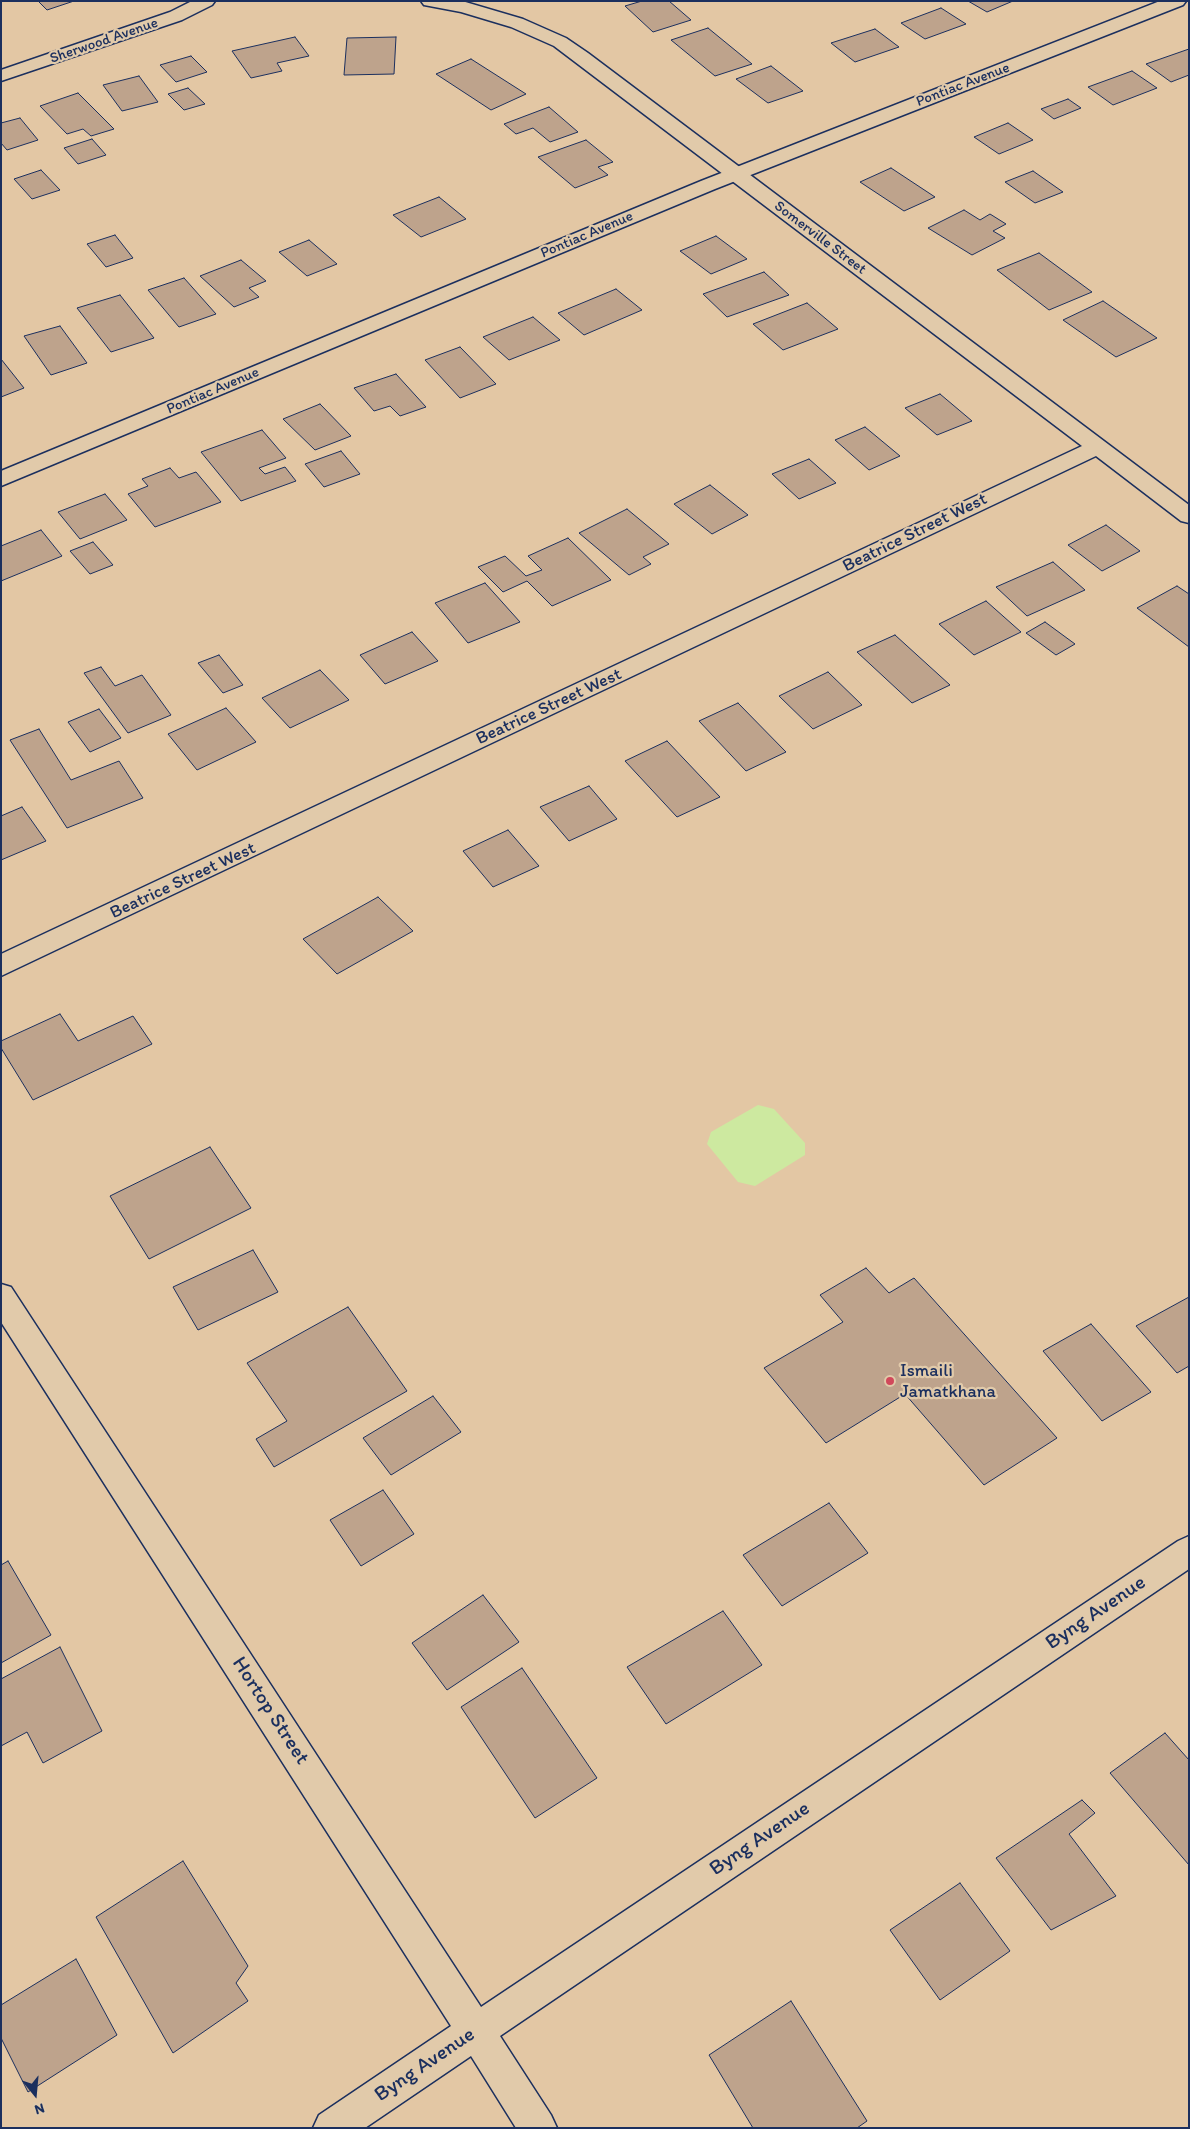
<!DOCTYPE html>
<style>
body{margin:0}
#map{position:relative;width:1190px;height:2129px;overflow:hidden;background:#e3c7a4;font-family:Itim,sans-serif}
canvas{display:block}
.frame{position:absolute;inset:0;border:2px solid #1b2f5e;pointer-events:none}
.north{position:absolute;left:10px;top:2069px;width:50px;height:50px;-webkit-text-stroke:4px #e1caaa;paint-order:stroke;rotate:163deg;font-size:14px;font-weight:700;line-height:20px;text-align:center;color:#1b2f5e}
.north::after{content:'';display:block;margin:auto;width:18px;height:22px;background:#1b2f5e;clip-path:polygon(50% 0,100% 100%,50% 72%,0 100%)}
</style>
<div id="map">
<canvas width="1190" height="2129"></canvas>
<div class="frame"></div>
<div class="north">N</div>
</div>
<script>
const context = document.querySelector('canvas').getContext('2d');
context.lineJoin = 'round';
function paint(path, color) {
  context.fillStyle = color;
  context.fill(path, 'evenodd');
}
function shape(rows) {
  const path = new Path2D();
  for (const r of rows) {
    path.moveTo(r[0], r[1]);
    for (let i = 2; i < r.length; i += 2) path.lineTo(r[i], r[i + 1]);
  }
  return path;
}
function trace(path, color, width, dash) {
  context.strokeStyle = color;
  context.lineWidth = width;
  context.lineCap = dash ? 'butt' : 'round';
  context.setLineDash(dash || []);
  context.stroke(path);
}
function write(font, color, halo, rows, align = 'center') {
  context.font = font + ' Itim,sans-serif';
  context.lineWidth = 4.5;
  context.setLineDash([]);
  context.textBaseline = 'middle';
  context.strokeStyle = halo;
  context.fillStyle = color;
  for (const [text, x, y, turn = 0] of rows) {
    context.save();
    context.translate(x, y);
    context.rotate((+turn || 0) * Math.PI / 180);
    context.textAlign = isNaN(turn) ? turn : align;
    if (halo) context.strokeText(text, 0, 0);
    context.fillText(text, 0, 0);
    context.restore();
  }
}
paint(shape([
 [758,1105,774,1109,805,1143,805,1155,755,1186,738,1182,707,1144,711,1132]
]), '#cde9a0');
const building = shape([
 [38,1,74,1,47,10,38,1],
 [642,1,669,1,691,20,653,32,625,6,642,1],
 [968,1,1013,1,987,12,968,1],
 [941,8,966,24,925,39,901,23,941,8],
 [708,28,752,64,715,76,671,40,708,28],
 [875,29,899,47,855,62,831,43,875,29],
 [295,37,309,56,277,63,282,71,251,78,232,51,295,37],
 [396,37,394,74,344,75,347,38,396,37],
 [1189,49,1189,75,1171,82,1146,64,1189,49],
 [191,56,207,72,176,82,160,65,191,56],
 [471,59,526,94,491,110,436,74,471,59],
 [771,66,803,91,768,103,736,79,771,66],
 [1132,71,1157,88,1113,105,1088,87,1132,71],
 [139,76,158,102,122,111,103,85,139,76],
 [188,88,205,104,184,110,168,94,188,88],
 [78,93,114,129,91,136,83,129,67,134,40,106,78,93],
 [1068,99,1081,108,1054,119,1041,109,1068,99],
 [549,107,578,132,550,142,533,128,516,134,504,124,549,107],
 [20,118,38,140,7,150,1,143,1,123,20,118],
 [1008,123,1033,140,999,154,974,137,1008,123],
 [92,139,106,155,78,164,64,148,92,139],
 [586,140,613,162,598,167,608,175,575,188,538,157,586,140],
 [891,168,935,197,904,211,860,182,891,168],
 [41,170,60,190,32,199,14,179,41,170],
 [1033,171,1063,192,1035,203,1005,182,1033,171],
 [439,197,466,219,421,237,393,215,439,197],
 [964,210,980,220,990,214,1006,224,993,231,1005,238,972,255,928,228,964,210],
 [115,235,133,258,106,267,87,244,115,235],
 [716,236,747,259,711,274,680,251,716,236],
 [309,240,337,264,307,276,279,252,309,240],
 [1039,253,1092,292,1049,310,997,270,1039,253],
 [241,260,266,281,249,288,259,297,234,307,200,276,241,260],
 [764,272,789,295,727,317,703,294,764,272],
 [184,278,216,314,179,327,148,290,184,278],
 [616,289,642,310,584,335,558,313,616,289],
 [120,295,154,338,111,352,77,308,120,295],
 [1103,301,1157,338,1116,357,1063,320,1103,301],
 [807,303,838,329,783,350,753,324,807,303],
 [533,317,560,340,509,360,483,337,533,317],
 [60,326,87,363,51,375,24,336,60,326],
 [460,347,496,384,460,398,425,360,460,347],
 [1,359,24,388,1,397,1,359],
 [396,374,426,407,400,416,390,406,374,411,354,388,396,374],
 [940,394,972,421,937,435,905,408,940,394],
 [320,404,351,436,315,450,283,419,320,404],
 [865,427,900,456,869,470,835,440,865,427],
 [262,430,286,458,259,468,265,474,285,467,296,481,241,501,201,452,262,430],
 [341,451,360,474,324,487,305,464,341,451],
 [809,459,836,483,799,499,772,474,809,459],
 [170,468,179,478,196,472,221,502,155,527,128,494,148,486,142,479,170,468],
 [710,485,748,515,712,534,674,504,710,485],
 [105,494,127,520,80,539,58,512,105,494],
 [627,509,669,544,643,557,651,564,629,575,579,533,627,509],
 [1106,525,1140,551,1102,571,1068,545,1106,525],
 [41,530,62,556,1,581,1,546,41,530],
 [568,538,611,580,552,606,527,581,503,592,478,567,505,556,526,576,542,570,528,556,568,538],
 [93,542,113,565,90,574,70,551,93,542],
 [1053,562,1085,590,1027,616,996,587,1053,562],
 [485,583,520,622,468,643,435,603,485,583],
 [1177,586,1189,594,1189,647,1137,608,1177,586],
 [986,601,1021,632,974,655,939,624,986,601],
 [1045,622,1075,644,1056,655,1026,633,1045,622],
 [412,632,438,661,385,684,360,655,412,632],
 [895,635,950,685,912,703,857,652,895,635],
 [219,655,243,685,223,693,198,663,219,655],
 [101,667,115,686,142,675,171,715,128,733,84,673,101,667],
 [320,670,349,700,290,728,262,698,320,670],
 [828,672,862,705,813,729,779,696,828,672],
 [738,703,786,752,746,771,699,721,738,703],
 [226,708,256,742,197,770,168,734,226,708],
 [99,709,121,738,90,752,68,722,99,709],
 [39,729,71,780,119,761,143,798,67,828,10,740,39,729],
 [667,741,720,797,677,817,625,761,667,741],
 [589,786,617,819,569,841,540,807,589,786],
 [22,807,46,841,1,860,1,816,22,807],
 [508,830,539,866,493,887,463,851,508,830],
 [378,897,413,931,337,974,303,939,378,897],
 [60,1014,78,1041,133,1016,152,1044,33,1100,1,1048,1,1041,60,1014],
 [210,1147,251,1208,149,1259,110,1196,210,1147],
 [253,1250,278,1292,198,1330,173,1287,253,1250],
 [866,1268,889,1293,914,1278,1057,1438,984,1485,905,1394,826,1443,764,1368,843,1322,820,1295,866,1268],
 [1189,1297,1189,1366,1177,1373,1136,1326,1189,1297],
 [348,1307,407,1391,274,1467,256,1439,287,1421,247,1363,348,1307],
 [1091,1324,1151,1392,1102,1421,1043,1351,1091,1324],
 [433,1396,461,1432,391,1475,363,1438,433,1396],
 [383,1490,414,1534,361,1566,330,1520,383,1490],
 [829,1503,868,1553,782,1606,743,1555,829,1503],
 [8,1561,51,1635,1,1663,1,1565,8,1561],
 [483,1595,519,1642,447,1690,412,1643,483,1595],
 [723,1611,762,1665,666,1724,627,1667,723,1611],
 [60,1647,102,1731,43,1763,27,1732,1,1746,1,1679,60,1647],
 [522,1668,597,1778,535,1818,461,1707,522,1668],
 [1165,1733,1189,1760,1189,1865,1110,1773,1165,1733],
 [1082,1800,1095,1813,1069,1834,1116,1896,1051,1930,996,1858,1082,1800],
 [183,1861,248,1966,236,1983,248,2001,173,2053,96,1917,183,1861],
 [960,1883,1010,1951,940,2000,890,1930,960,1883],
 [76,1959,117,2035,28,2092,1,2038,1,2005,76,1959],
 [791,2001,867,2121,857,2128,753,2128,709,2055,791,2001]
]);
paint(building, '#bea38c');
trace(building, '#1b2f5e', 1);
const minor = shape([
 [192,1,215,1,212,5,182,20,1,81,1,70,170,12,192,1],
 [1160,1,1186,1,1183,5,715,189,1,486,1,471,701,181,1160,1],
 [1,1284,11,1287,481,2007,1178,1541,1189,1536,1189,1569,500,2036,551,2115,557,2128,516,2128,471,2056,365,2128,313,2128,319,2115,451,2026,1,1322,1,1284]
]);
const tertiary = shape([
 [421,1,462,1,523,19,566,38,588,53,1189,505,1189,523,1181,521,1096,456,1,976,1,954,1082,446,554,46,511,27,461,12,424,5,421,1]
]);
trace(minor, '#1b2f5e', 3);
trace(tertiary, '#1b2f5e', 3);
paint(minor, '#e1caaa');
paint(tertiary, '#e1caaa');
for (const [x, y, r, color] of [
 [890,1381,5,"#d1495b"]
]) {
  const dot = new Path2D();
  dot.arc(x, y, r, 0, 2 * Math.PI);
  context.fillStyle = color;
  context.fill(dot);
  trace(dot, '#e1caaa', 2);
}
write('15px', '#1b2f5e', '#e1caaa', [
 ["Sherwood Avenue",104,41,-19],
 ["Pontiac Avenue",963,85,-21],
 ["Pontiac Avenue",587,235,-23],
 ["Somerville Street",820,238,37],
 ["Pontiac Avenue",213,391,-23]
]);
write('18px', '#1b2f5e', '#e1caaa', [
 ["Beatrice Street West",915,533,-26],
 ["Beatrice Street West",549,707,-25],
 ["Beatrice Street West",183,881,-25]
]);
write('18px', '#1b2f5e', '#e1caaa', [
 ["Ismaili",900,1371],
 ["Jamatkhana",900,1392]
], 'left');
write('21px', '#1b2f5e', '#e1caaa', [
 ["Byng Avenue",1096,1613,-34],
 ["Hortop Street",270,1711,57],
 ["Byng Avenue",760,1839,-34],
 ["Byng Avenue",425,2065,-34]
]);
</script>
